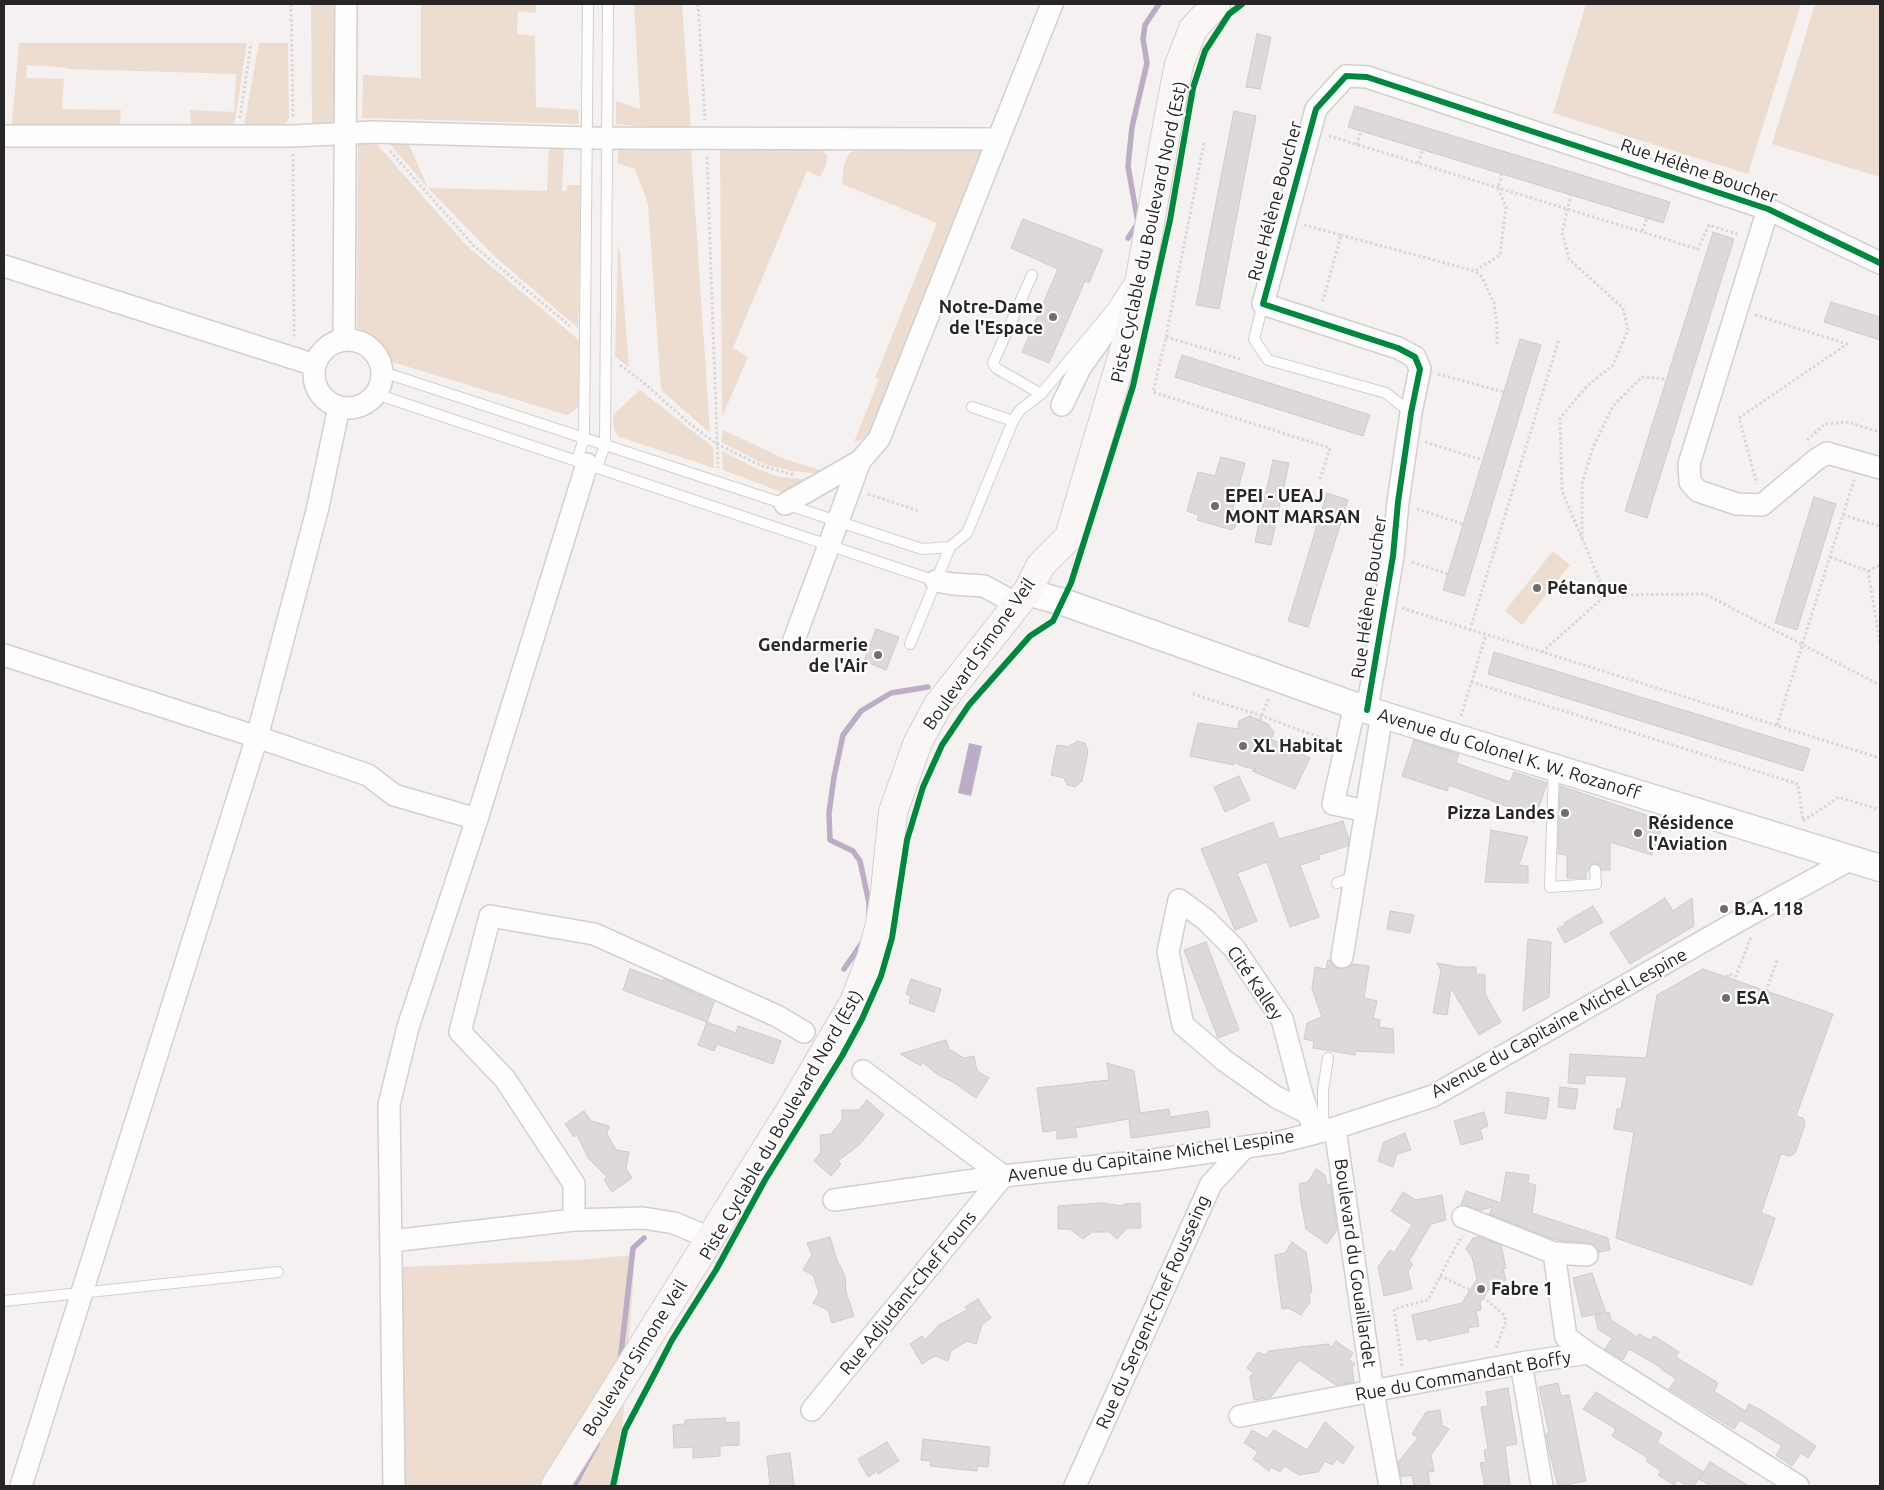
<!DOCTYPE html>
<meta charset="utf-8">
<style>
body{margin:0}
#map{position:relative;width:1884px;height:1490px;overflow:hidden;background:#f5f1f1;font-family:Ubuntu,sans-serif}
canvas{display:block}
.frame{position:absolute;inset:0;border:5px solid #282526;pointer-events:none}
</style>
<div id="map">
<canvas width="1884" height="1490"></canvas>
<div class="frame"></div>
</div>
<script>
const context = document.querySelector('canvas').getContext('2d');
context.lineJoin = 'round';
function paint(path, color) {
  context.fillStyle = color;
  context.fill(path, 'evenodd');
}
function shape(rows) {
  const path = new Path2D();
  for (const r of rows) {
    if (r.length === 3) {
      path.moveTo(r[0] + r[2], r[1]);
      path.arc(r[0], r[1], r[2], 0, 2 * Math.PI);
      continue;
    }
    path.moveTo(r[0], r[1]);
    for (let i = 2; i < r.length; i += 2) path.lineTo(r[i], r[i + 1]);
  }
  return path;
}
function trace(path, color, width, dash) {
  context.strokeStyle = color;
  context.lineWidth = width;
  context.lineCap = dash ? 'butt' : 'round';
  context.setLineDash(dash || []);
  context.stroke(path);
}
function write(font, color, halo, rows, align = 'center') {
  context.font = font + ' Ubuntu,sans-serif';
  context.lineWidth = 4.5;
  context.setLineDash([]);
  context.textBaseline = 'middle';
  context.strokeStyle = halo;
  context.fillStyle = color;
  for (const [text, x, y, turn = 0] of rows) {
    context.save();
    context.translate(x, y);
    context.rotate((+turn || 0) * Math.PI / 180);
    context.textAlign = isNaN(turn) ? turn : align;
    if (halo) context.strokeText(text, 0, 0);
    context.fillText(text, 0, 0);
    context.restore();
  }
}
paint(shape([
 [311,4,335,4,335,123,312,123],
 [421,4,536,4,536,13,518,11,517,34,535,36,536,107,578,110,579,124,362,118,363,75,421,78],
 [634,4,682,4,691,131,616,124,616,101,640,109],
 [1586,4,1801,4,1748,174,1553,113],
 [1815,4,1880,4,1880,177,1772,144],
 [19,43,247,43,234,126,191,127,190,110,234,112,236,74,69,69,61,67,27,65,26,78,64,79,62,109,121,110,120,126,12,124],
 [259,43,288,43,289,119,283,126,244,125],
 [386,140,407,140,428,188,547,191,549,146,564,146,562,191,567,191,567,185,582,185,578,328,493,255,428,188],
 [358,142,375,142,466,245,580,341,578,408,567,415,392,362,375,340,357,327],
 [619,146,691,148,710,433,661,390,648,204,635,169,617,163],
 [720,147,821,149,827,155,826,165,820,177,807,171,733,348,748,357,722,417],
 [972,148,982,151,867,438,854,442,879,379,875,378,937,223,842,184,844,165,849,153,854,151],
 [618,244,620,252,629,367,615,357],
 [640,390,713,447,714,468,619,437,615,432,613,424,614,414],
 [723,430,787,460,824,471,821,474,791,471,764,464,721,442],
 [722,451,757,469,779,477,812,480,784,493,723,470],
 [1553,551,1570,565,1522,625,1505,611],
 [635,1255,618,1486,399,1486,402,1267,577,1260]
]), '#edddd1');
paint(shape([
 [969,743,982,746,971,796,958,793]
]), '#bcacc6');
trace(shape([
 [1128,238,1138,223,1128,166,1132,127,1147,63,1143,39,1145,25,1159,4],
 [869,912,869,903,860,861,853,851,830,840,829,813,834,777,843,735,861,711,891,693,928,687],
 [844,969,864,940],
 [620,1362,633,1248,644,1238],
 [574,1486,597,1444]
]), '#bcacc6', 5.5);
const building = shape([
 [1257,34,1271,37,1260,89,1246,87,1257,34],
 [1355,106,1670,202,1663,223,1348,127,1355,106],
 [1234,111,1256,116,1219,309,1196,305,1234,111],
 [1023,219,1103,250,1089,283,1085,281,1049,363,1022,352,1058,269,1011,248,1023,219],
 [1713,232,1734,239,1647,518,1625,511,1713,232],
 [1831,302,1880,317,1880,340,1824,322,1831,302],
 [1520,339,1541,345,1464,596,1443,590,1520,339],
 [1182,355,1370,415,1363,436,1175,377,1182,355],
 [1221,457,1245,463,1232,512,1239,523,1232,530,1197,520,1199,515,1187,511,1198,472,1215,476,1221,457],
 [1273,460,1289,463,1271,545,1255,542,1273,460],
 [1327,493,1348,500,1308,627,1288,621,1327,493],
 [1814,497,1836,504,1797,630,1775,623,1814,497],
 [876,629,899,637,886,670,864,661,876,629],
 [1494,652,1810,749,1803,771,1488,674,1494,652],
 [1250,716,1268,724,1274,732,1271,739,1310,758,1295,789,1252,771,1256,769,1245,767,1233,762,1234,765,1190,756,1198,723,1238,729,1239,721,1250,716],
 [1414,740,1459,754,1456,763,1510,782,1514,772,1547,783,1534,822,1507,813,1509,807,1449,785,1447,791,1402,776,1414,740],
 [1077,741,1085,743,1088,751,1082,781,1075,787,1067,785,1064,778,1051,775,1057,745,1070,747,1071,744,1074,744,1077,741],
 [1239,776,1250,800,1225,812,1214,787,1239,776],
 [1560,786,1664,821,1652,855,1610,842,1610,870,1602,870,1600,866,1594,863,1591,865,1588,871,1586,871,1586,878,1567,878,1567,855,1558,854,1560,786],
 [1343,821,1349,840,1348,846,1319,855,1320,859,1300,865,1319,917,1290,927,1267,862,1237,873,1257,921,1235,930,1201,849,1273,822,1279,839,1343,821],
 [1491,830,1528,837,1519,865,1528,866,1528,883,1485,882,1491,830],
 [1665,898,1673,911,1692,898,1694,926,1630,964,1610,933,1665,898],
 [1593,906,1603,922,1565,943,1557,929,1565,925,1564,923,1593,906],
 [1390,911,1414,915,1410,933,1387,929,1390,911],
 [1528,939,1551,942,1549,997,1523,1011,1528,939],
 [1206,942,1239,1030,1218,1038,1184,950,1206,942],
 [1328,960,1330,960,1334,967,1340,969,1347,968,1352,964,1369,966,1364,998,1377,1001,1373,1018,1380,1020,1379,1027,1393,1029,1394,1053,1355,1051,1355,1055,1313,1048,1314,1041,1304,1039,1307,1023,1322,1017,1312,989,1315,967,1326,969,1328,960],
 [1437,963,1459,967,1476,967,1476,974,1485,975,1485,994,1501,1022,1479,1035,1451,988,1447,1015,1433,1013,1441,970,1437,963],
 [630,969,663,981,664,979,714,1002,707,1022,623,990,630,969],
 [1703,969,1833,1014,1796,1116,1803,1118,1805,1125,1795,1153,1790,1156,1781,1154,1761,1213,1775,1218,1752,1285,1616,1238,1634,1132,1614,1129,1617,1109,1621,1109,1627,1077,1585,1075,1585,1084,1568,1083,1570,1054,1646,1058,1657,995,1703,969],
 [911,979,941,989,934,1012,909,1003,911,996,906,994,911,979],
 [707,1022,736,1033,738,1026,781,1041,773,1064,717,1044,714,1051,698,1045,707,1022],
 [946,1040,949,1049,964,1058,974,1056,977,1071,989,1078,976,1098,953,1082,938,1075,922,1062,921,1066,900,1054,946,1040],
 [1107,1063,1134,1071,1140,1113,1169,1109,1170,1117,1208,1111,1210,1127,1131,1138,1129,1119,1075,1128,1077,1137,1057,1139,1057,1130,1043,1132,1037,1088,1109,1080,1107,1063],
 [1560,1087,1578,1089,1575,1109,1558,1107,1560,1087],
 [1507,1092,1549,1098,1546,1119,1505,1113,1507,1092],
 [867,1100,884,1115,859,1145,838,1161,841,1164,831,1176,814,1161,821,1152,820,1135,831,1134,842,1120,842,1110,859,1110,867,1100],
 [584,1111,591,1121,609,1126,607,1134,616,1150,629,1152,626,1169,632,1178,612,1192,604,1180,607,1177,588,1158,577,1135,574,1137,565,1124,584,1111],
 [1484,1112,1488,1126,1480,1129,1483,1139,1461,1145,1454,1121,1484,1112],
 [1405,1133,1411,1150,1397,1154,1393,1167,1378,1161,1384,1142,1405,1133],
 [1316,1169,1325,1175,1327,1185,1330,1184,1337,1230,1327,1244,1306,1229,1301,1202,1299,1184,1308,1182,1316,1169],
 [1506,1172,1529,1175,1528,1183,1536,1185,1532,1213,1608,1238,1610,1250,1599,1252,1594,1245,1588,1243,1561,1241,1541,1235,1489,1214,1493,1207,1480,1210,1461,1205,1466,1191,1501,1203,1506,1172],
 [1403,1192,1416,1200,1442,1195,1446,1220,1431,1224,1409,1261,1413,1264,1408,1272,1412,1289,1384,1296,1378,1267,1390,1250,1394,1253,1412,1225,1391,1211,1403,1192],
 [1100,1203,1124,1206,1124,1204,1140,1203,1141,1228,1127,1228,1117,1239,1109,1232,1092,1232,1083,1239,1070,1229,1058,1229,1058,1206,1100,1203],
 [830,1237,837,1260,845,1276,846,1292,854,1316,832,1323,828,1310,813,1303,819,1293,813,1275,803,1270,812,1255,807,1243,830,1237],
 [1479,1237,1501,1245,1506,1268,1503,1269,1506,1280,1493,1283,1494,1289,1489,1289,1480,1303,1481,1310,1476,1311,1479,1326,1468,1328,1469,1332,1428,1341,1428,1338,1417,1340,1412,1315,1462,1303,1470,1290,1477,1279,1472,1257,1466,1249,1473,1238,1479,1237],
 [1292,1242,1306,1252,1312,1292,1309,1293,1310,1302,1301,1315,1288,1308,1282,1309,1277,1272,1275,1255,1285,1253,1292,1242],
 [1592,1273,1606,1313,1609,1312,1611,1320,1637,1337,1639,1334,1650,1340,1654,1336,1679,1352,1676,1357,1718,1383,1714,1391,1745,1411,1749,1404,1761,1410,1816,1446,1808,1458,1801,1453,1792,1466,1776,1455,1782,1446,1740,1420,1734,1429,1669,1389,1676,1379,1661,1369,1662,1368,1629,1349,1623,1360,1605,1349,1612,1338,1598,1329,1595,1316,1603,1313,1582,1317,1573,1278,1592,1273],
 [978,1299,991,1318,982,1324,976,1344,967,1341,951,1351,948,1361,935,1356,922,1364,910,1344,922,1336,925,1340,939,1325,967,1310,965,1307,978,1299],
 [1336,1341,1353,1353,1349,1360,1355,1364,1352,1367,1354,1382,1336,1385,1299,1360,1271,1397,1254,1400,1250,1377,1253,1373,1247,1368,1258,1352,1265,1355,1268,1351,1328,1344,1332,1347,1336,1341],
 [1558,1383,1561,1396,1569,1395,1586,1481,1561,1486,1558,1486,1549,1450,1546,1433,1549,1433,1539,1387,1558,1383],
 [1508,1388,1517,1444,1505,1446,1510,1486,1485,1486,1480,1463,1486,1462,1484,1450,1488,1449,1481,1407,1488,1406,1486,1392,1508,1388],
 [1596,1392,1662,1433,1657,1442,1703,1472,1694,1486,1687,1486,1677,1480,1674,1485,1658,1475,1661,1471,1646,1461,1648,1458,1612,1436,1616,1429,1583,1409,1596,1392],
 [1440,1410,1442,1425,1449,1429,1431,1455,1434,1471,1428,1472,1430,1486,1414,1486,1412,1475,1401,1477,1398,1462,1418,1438,1412,1434,1426,1412,1440,1410],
 [725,1418,726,1423,739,1422,739,1445,720,1446,720,1456,693,1458,693,1447,674,1448,673,1425,685,1424,685,1420,725,1418],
 [1325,1422,1354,1447,1343,1464,1337,1459,1332,1465,1325,1461,1318,1472,1299,1475,1285,1466,1280,1472,1271,1467,1269,1471,1253,1459,1258,1452,1244,1443,1252,1430,1267,1439,1274,1430,1307,1450,1325,1422],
 [923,1439,990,1447,988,1467,977,1466,977,1471,930,1466,931,1461,921,1460,923,1439],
 [887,1442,899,1461,878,1474,877,1471,868,1477,858,1459,887,1442],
 [790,1453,794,1486,770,1486,767,1456,790,1453],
 [1710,1462,1749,1486,1711,1486,1699,1479,1710,1462]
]);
paint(building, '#ddd9da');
trace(building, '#cdcaca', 1);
const service = shape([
 [1032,275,993,363,996,368,1041,394],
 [1263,304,1254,339,1268,360,1386,393,1411,413],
 [383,372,922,549,950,547,967,533,1013,421,1020,410,1041,394,1111,310,1131,280],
 [376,394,936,581],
 [972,407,1013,421],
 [577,461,584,438,588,4],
 [597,468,605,445,608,4],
 [910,644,950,547],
 [1554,769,1550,887,1596,884,1595,870],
 [1337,883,1356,877],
 [1326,1130,1323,1118,1323,1090,1328,1058],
 [4,1301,278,1272]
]);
const minor = shape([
 [4,136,293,136,373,132,587,138,998,139],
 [1768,209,1689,464,1690,482,1698,491,1737,504,1762,505,1817,459,1827,453,1880,468],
 [4,266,315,365],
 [344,339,346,4],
 [348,374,34],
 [1062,405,1080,368,1114,320,1137,300],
 [785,504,860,461],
 [936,581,953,584,984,586,1017,604],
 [794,640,860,461,879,439,1052,4],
 [4,655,257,737,368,775,394,795,477,819],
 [1355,705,1333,804,1366,811],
 [1367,710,1393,556,1398,502,1411,413,1420,369,1415,357,1398,348,1263,304,1316,109,1346,76,1367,77,1768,209,1880,263],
 [1342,957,1382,714],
 [1308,1113,1276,1097,1225,1061,1183,1025,1168,952,1179,900,1206,920,1234,948,1282,1019,1302,1095,1308,1113,1312,1124,1314,1133],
 [1335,1128,1373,1392,1390,1486],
 [834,1200,1003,1176,1154,1160,1280,1142,1335,1128,1433,1096,1740,920,1851,859],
 [1463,1217,1554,1253],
 [574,1220,574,1184,505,1079,460,1032,490,916,594,934,777,1016,804,1032],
 [400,1240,574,1220,643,1218,674,1223,710,1238],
 [1587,1255,1554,1253,1566,1337,1588,1353],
 [1521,1363,1542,1486],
 [812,1410,1003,1176,863,1071],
 [1240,1416,1521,1363,1588,1353,1798,1486],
 [21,1486,257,737,317,511,339,407],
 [394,1486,389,1105,408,1027,477,819,587,464],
 [1075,1486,1211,1184,1245,1147]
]);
const tertiary = shape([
 [1027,592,1063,602,1367,710,1880,868]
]);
const secondary = shape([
 [555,1486,788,1114,854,1002,871,958,880,924,885,891,893,812,918,742,938,705,1027,592,1041,565,1069,537,1132,323,1170,110,1179,65,1193,29,1216,4]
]);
trace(service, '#d2cfcf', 12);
trace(minor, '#d2cfcf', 24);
trace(tertiary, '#d2cfcf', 29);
trace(secondary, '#d2cfcf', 30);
trace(shape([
 [291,4,293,118],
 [698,4,705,120],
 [240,118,251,43],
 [1329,136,1698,249,1709,225,1740,235],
 [1204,143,1166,337,1153,392,1330,448,1320,479],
 [1357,145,1361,130],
 [390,151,474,246,570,326],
 [293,154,294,338],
 [707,157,718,468],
 [1418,163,1423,149],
 [1304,225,1341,235,1322,304],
 [1642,231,1647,218],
 [1341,235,1475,271],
 [1755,315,1847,344,1739,418,1757,484],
 [1166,337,1240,359],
 [1497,344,1497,327,1494,303,1482,277,1475,271,1500,255,1506,207,1498,188,1502,174],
 [620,365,643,382,690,424,717,444,762,466,795,475],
 [1438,374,1504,392],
 [1807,440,1825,424,1847,422,1880,432],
 [1425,442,1483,460],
 [868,494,919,511],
 [1417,509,1463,524],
 [1843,515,1854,480],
 [1582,539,1582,484,1593,447,1613,406,1642,377,1666,379],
 [1830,557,1868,571,1880,643],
 [1412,562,1448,574],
 [1868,571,1880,565],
 [1606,595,1705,594,1880,685],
 [1402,608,1880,758],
 [1470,630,1559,339],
 [1542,652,1606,595,1562,491,1560,418,1587,386,1613,365,1628,330,1623,308,1569,259,1562,232,1571,195],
 [1471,682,1798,784,1803,821,1839,797,1880,810],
 [1193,694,1262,716,1327,740],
 [1461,716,1486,635],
 [1260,720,1269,698],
 [1777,725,1843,515,1880,526],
 [1727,977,1728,974,1736,976,1751,937],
 [1766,991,1778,958],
 [1440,1276,1470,1290],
 [1483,1297,1503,1314,1506,1321,1496,1348],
 [1402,1366,1394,1309,1428,1300,1456,1246,1463,1236]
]), '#d7d7d7', 3, [2.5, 2.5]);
trace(service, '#fefdfd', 10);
trace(minor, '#fefdfd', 21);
trace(tertiary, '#fefdfd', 26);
trace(secondary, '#f9f6f5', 28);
trace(shape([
 [1367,710,1393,556,1398,502,1411,413,1420,369,1415,357,1398,348,1263,304,1316,109,1346,76,1367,77,1768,209,1880,263],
 [613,1486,625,1430,655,1373,672,1340,716,1270,765,1180,842,1056,862,1019,881,976,892,938,907,840,923,787,942,745,969,705,1030,636,1053,621,1071,583,1133,386,1170,220,1193,88,1205,51,1229,14,1242,4]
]), '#00873e', 6);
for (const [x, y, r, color] of [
 [1053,317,5,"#706c6d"],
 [1215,506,5,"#706c6d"],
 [1537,588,5,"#706c6d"],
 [878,655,5,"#706c6d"],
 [1243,746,5,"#706c6d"],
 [1565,813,5,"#706c6d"],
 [1638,833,5,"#706c6d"],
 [1724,909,5,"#706c6d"],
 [1726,998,5,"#706c6d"],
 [1481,1289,5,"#706c6d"]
]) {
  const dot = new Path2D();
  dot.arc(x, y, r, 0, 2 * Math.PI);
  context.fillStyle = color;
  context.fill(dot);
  trace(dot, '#fff', 2);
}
write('18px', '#282526', '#fff', [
 ["Rue Hélène Boucher",1699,171,19],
 ["Rue Hélène Boucher",1275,201,-75],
 ["Piste Cyclable du Boulevard Nord (Est)",1149,232,-78],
 ["Rue Hélène Boucher",1369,597,-82],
 ["Boulevard Simone Veil",979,654,-55],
 ["Avenue du Colonel K. W. Rozanoff",1509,754,17],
 ["Cité Kalley",1255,983,56],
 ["Avenue du Capitaine Michel Lespine",1559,1023,-29],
 ["Piste Cyclable du Boulevard Nord (Est)",781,1125,-60],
 ["Avenue du Capitaine Michel Lespine",1151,1156,-8],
 ["Boulevard du Gouaillardet",1355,1263,82],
 ["Rue Adjudant-Chef Founs",908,1293,-51],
 ["Rue du Sergent-Chef Rousseing",1153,1312,-66],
 ["Boulevard Simone Veil",635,1358,-58],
 ["Rue du Commandant Boffy",1463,1376,-10]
]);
write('bold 18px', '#282526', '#fff', [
 ["Notre-Dame",1043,307,"right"],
 ["de l'Espace",1043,328,"right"],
 ["EPEI - UEAJ",1225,496],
 ["MONT MARSAN",1225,517],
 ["Pétanque",1547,588],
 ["Gendarmerie",868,645,"right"],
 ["de l'Air",868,666,"right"],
 ["XL Habitat",1253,746],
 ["Pizza Landes",1555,813,"right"],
 ["Résidence",1648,823],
 ["l'Aviation",1648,844],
 ["B.A. 118",1734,909],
 ["ESA",1736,998],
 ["Fabre 1",1491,1289]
], 'left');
</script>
